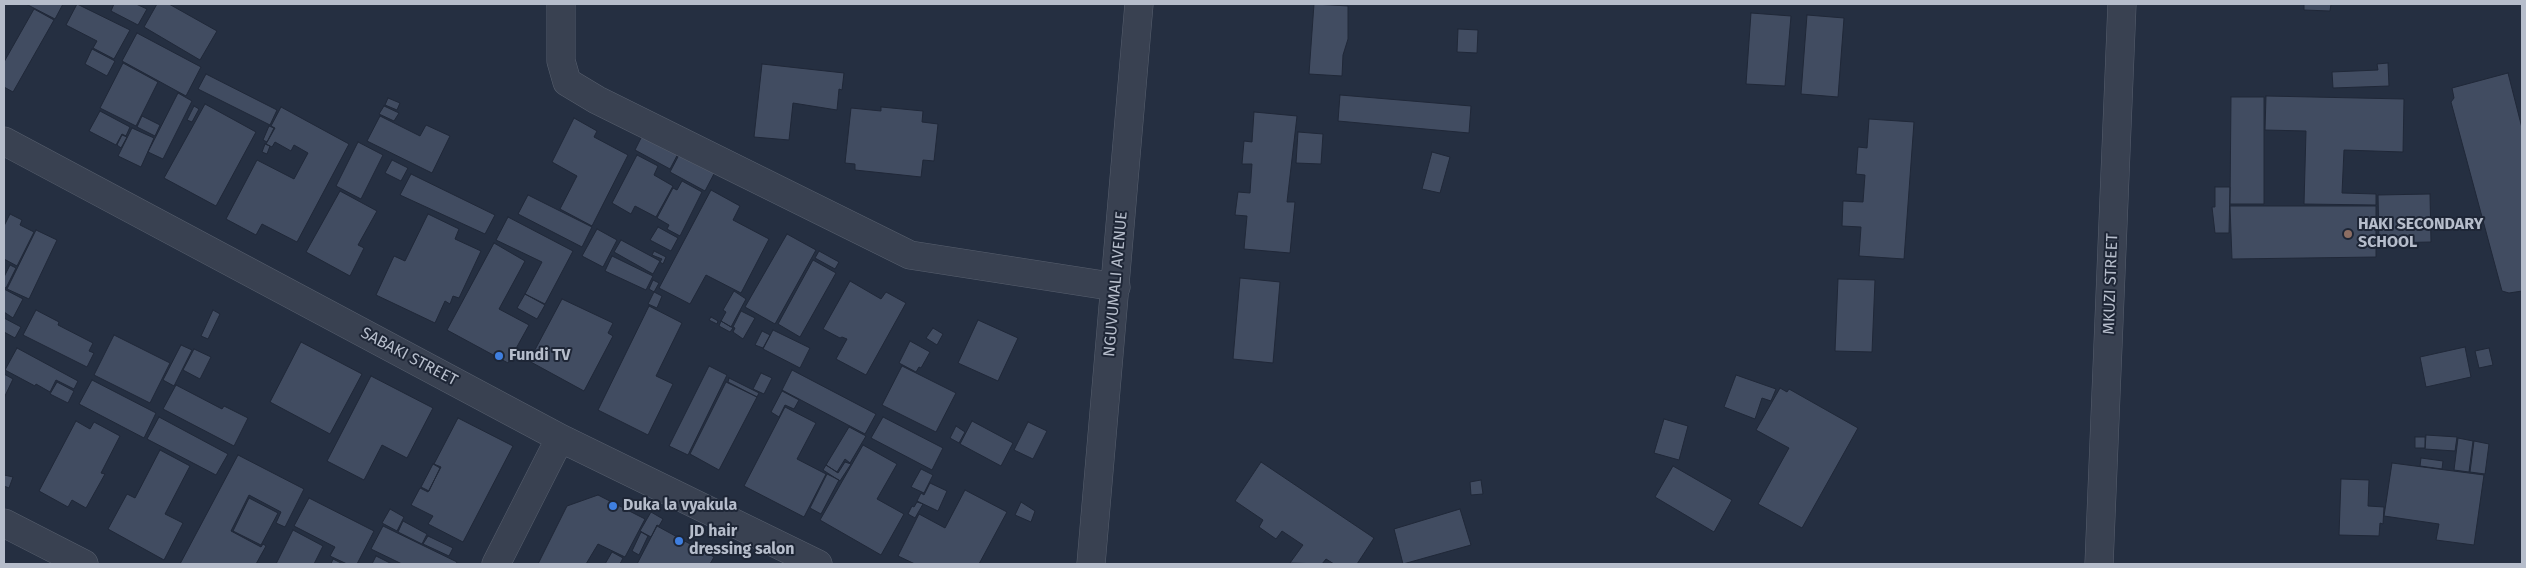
<!DOCTYPE html>
<style>
body{margin:0}
#map{position:relative;width:2526px;height:568px;overflow:hidden;background:#252f41;font-family:"Fira Sans",sans-serif}
canvas{display:block}
.frame{position:absolute;inset:0;border:5px solid #b6bdcb;pointer-events:none}
</style>
<div id="map">
<canvas width="2526" height="568"></canvas>
<div class="frame"></div>
</div>
<script>
const context = document.querySelector('canvas').getContext('2d');
context.lineJoin = 'round';
function paint(path, color) {
  context.fillStyle = color;
  context.fill(path, 'evenodd');
}
function shape(rows) {
  const path = new Path2D();
  for (const r of rows) {
    path.moveTo(r[0], r[1]);
    for (let i = 2; i < r.length; i += 2) path.lineTo(r[i], r[i + 1]);
  }
  return path;
}
function trace(path, color, width, dash) {
  context.strokeStyle = color;
  context.lineWidth = width;
  context.lineCap = dash ? 'butt' : 'round';
  context.setLineDash(dash || []);
  context.stroke(path);
}
function write(font, color, halo, rows, align = 'center') {
  context.font = font + ' "Fira Sans",sans-serif';
  context.lineWidth = 4;
  context.setLineDash([]);
  context.textBaseline = 'middle';
  context.strokeStyle = halo;
  context.fillStyle = color;
  for (const [text, x, y, turn = 0] of rows) {
    context.save();
    context.translate(x, y);
    context.rotate((+turn || 0) * Math.PI / 180);
    context.textAlign = isNaN(turn) ? turn : align;
    if (halo) context.strokeText(text, 0, 0);
    context.fillText(text, 0, 0);
    context.restore();
  }
}
const building = shape([
 [26,4,63,4,55,19,26,4],
 [77,4,130,30,114,59,93,48,97,41,66,25,77,4],
 [114,4,136,4,147,9,138,25,111,11,114,4],
 [157,4,169,4,217,31,200,60,144,27,157,4],
 [1314,4,1348,6,1348,39,1343,55,1342,76,1309,74,1314,4],
 [2304,4,2331,4,2330,11,2304,10,2304,4],
 [34,9,54,20,13,92,4,87,4,62,34,9],
 [1751,13,1791,16,1785,86,1746,84,1751,13],
 [1807,15,1844,18,1838,97,1801,94,1807,15],
 [1458,29,1478,30,1477,53,1457,52,1458,29],
 [137,33,201,67,186,96,122,61,137,33],
 [92,49,115,61,107,76,85,64,92,49],
 [123,63,158,82,136,126,100,108,123,63],
 [2388,63,2389,86,2333,88,2332,72,2378,70,2377,64,2388,63],
 [762,64,844,73,842,90,839,89,837,110,793,103,789,140,754,137,762,64],
 [2508,73,2522,128,2522,291,2509,293,2502,291,2451,102,2454,98,2452,88,2508,73],
 [206,74,277,110,270,125,198,89,206,74],
 [178,93,192,101,163,159,148,152,178,93],
 [1340,95,1471,106,1469,133,1338,121,1340,95],
 [2266,96,2404,99,2403,152,2344,150,2342,193,2376,194,2376,205,2304,204,2306,131,2265,130,2266,96],
 [2231,97,2264,97,2264,204,2230,204,2231,97],
 [388,98,400,103,397,110,385,105,388,98],
 [205,104,256,132,216,206,164,178,205,104],
 [194,106,199,109,192,122,187,120,194,106],
 [384,106,399,113,394,121,379,114,384,106],
 [281,107,349,144,297,242,262,224,256,235,226,219,257,160,294,179,308,153,294,145,291,151,275,142,272,147,266,144,275,128,271,126,281,107],
 [881,107,923,111,922,122,938,124,934,161,923,160,921,177,855,170,855,164,845,163,851,108,881,111,881,107],
 [100,111,130,127,126,136,122,134,116,145,89,131,100,111],
 [1254,112,1297,116,1287,202,1295,202,1290,253,1244,249,1247,216,1235,215,1238,192,1250,193,1252,164,1242,164,1244,141,1252,142,1254,112],
 [142,116,160,125,155,136,137,127,142,116],
 [380,116,420,136,426,125,450,136,432,173,367,141,380,116],
 [574,118,597,131,594,137,628,155,592,226,560,209,577,176,552,162,574,118],
 [1869,119,1914,122,1904,259,1859,256,1861,227,1842,226,1843,201,1863,202,1865,175,1856,174,1858,147,1867,148,1869,119],
 [269,126,274,128,267,142,263,140,269,126],
 [132,128,154,138,141,167,118,156,132,128],
 [644,132,680,150,670,169,635,150,644,132],
 [1298,132,1323,134,1321,164,1296,163,1298,132],
 [122,135,127,137,121,148,117,145,122,135],
 [358,142,383,155,361,199,336,186,358,142],
 [265,144,270,146,267,154,262,152,265,144],
 [1432,152,1450,157,1440,193,1422,189,1432,152],
 [680,153,716,170,705,191,670,172,680,153],
 [637,155,658,166,654,175,673,186,656,217,635,206,631,214,612,203,637,155],
 [392,160,408,168,401,181,385,173,392,160],
 [411,174,495,215,485,234,400,195,411,174],
 [682,181,702,192,680,236,667,229,669,225,657,218,673,188,677,190,682,181],
 [2215,187,2230,187,2229,233,2215,233,2212,207,2215,207,2215,187],
 [711,190,740,206,733,220,769,239,741,293,706,275,690,304,659,288,711,190],
 [340,191,377,211,358,245,364,248,350,276,306,252,340,191],
 [2430,194,2431,242,2379,243,2378,195,2430,194],
 [528,195,592,227,582,247,518,214,528,195],
 [2230,206,2376,206,2376,257,2232,259,2230,206],
 [10,214,22,220,20,225,34,232,17,266,4,259,4,226,10,214],
 [428,214,459,229,455,239,481,251,459,298,453,296,450,304,445,301,435,323,376,295,394,256,405,261,428,214],
 [508,217,573,251,545,304,525,294,542,262,496,240,508,217],
 [658,227,678,238,671,251,650,240,658,227],
 [597,229,617,240,603,267,582,256,597,229],
 [36,230,57,240,29,299,7,289,36,230],
 [787,234,816,250,775,324,745,307,787,234],
 [621,240,660,261,653,274,614,252,621,240],
 [494,243,525,261,499,309,529,325,508,363,447,330,494,243],
 [654,251,666,257,663,264,660,262,662,259,652,255,654,251],
 [819,251,839,262,835,269,815,258,819,251],
 [612,256,653,276,646,290,605,271,612,256],
 [813,260,836,273,800,337,778,324,813,260],
 [10,265,16,268,6,288,4,287,4,277,10,265],
 [1240,278,1280,282,1273,363,1233,359,1240,278],
 [1838,279,1875,280,1872,352,1835,351,1838,279],
 [653,280,659,283,654,292,649,289,653,280],
 [850,281,881,299,886,292,906,303,866,375,836,359,847,339,842,337,840,338,823,329,850,281],
 [4,289,23,299,13,318,4,312,4,289],
 [734,291,746,299,731,327,721,321,726,312,723,310,734,291],
 [654,292,662,296,657,308,648,304,654,292],
 [525,294,545,305,537,319,517,308,525,294],
 [562,299,613,323,608,333,613,336,584,391,529,361,562,299],
 [649,306,682,323,656,376,673,384,648,435,598,410,649,306],
 [36,310,59,322,58,325,93,343,89,351,94,353,87,367,23,335,36,310],
 [213,310,220,314,208,339,201,336,213,310],
 [741,311,755,318,743,339,733,332,735,328,733,327,741,311],
 [711,317,718,321,717,324,709,320,711,317],
 [4,318,21,327,15,338,4,332,4,318],
 [978,320,1018,338,998,381,958,363,978,320],
 [721,321,733,328,730,332,719,326,721,321],
 [933,328,943,334,937,345,926,338,933,328],
 [773,330,810,348,800,368,763,349,773,330],
 [762,331,770,335,763,348,755,345,762,331],
 [114,335,170,363,150,403,94,375,114,335],
 [910,341,930,352,921,368,919,367,916,372,899,363,910,341],
 [301,342,362,374,330,434,270,402,301,342],
 [181,345,192,350,174,386,163,380,181,345],
 [2465,347,2471,377,2426,387,2420,357,2465,347],
 [17,348,78,381,74,389,56,380,50,392,36,384,35,386,5,370,17,348],
 [2489,348,2493,365,2479,368,2475,351,2489,348],
 [194,349,211,357,200,379,183,370,194,349],
 [709,366,727,375,688,455,669,446,709,366],
 [902,366,956,393,936,432,882,405,902,366],
 [792,370,876,414,865,434,782,390,792,370],
 [761,373,772,378,764,394,753,389,761,373],
 [4,374,13,379,4,398,4,374],
 [1736,375,1776,389,1771,401,1762,398,1755,419,1724,407,1736,375],
 [371,376,433,408,407,458,382,445,364,480,327,461,371,376],
 [729,378,759,393,757,397,728,382,729,378],
 [92,380,156,413,144,438,79,404,92,380],
 [57,382,74,391,68,403,50,394,57,382],
 [726,382,757,397,719,470,690,454,726,382],
 [176,385,222,409,224,406,248,418,234,446,163,409,176,385],
 [1780,388,1787,392,1789,389,1858,428,1802,528,1758,504,1789,448,1756,430,1780,388],
 [782,391,799,400,794,409,785,405,779,417,771,412,782,391],
 [785,407,816,423,797,459,826,474,804,517,744,486,785,407],
 [159,417,228,454,216,475,147,439,159,417],
 [883,417,943,448,932,470,871,438,883,417],
 [458,418,513,446,463,542,428,524,433,516,411,505,420,488,428,492,441,467,434,464,458,418],
 [1664,419,1688,426,1679,460,1654,453,1664,419],
 [76,421,90,429,94,422,120,436,101,473,105,474,86,508,72,500,68,507,39,491,76,421],
 [972,421,1013,443,1001,466,960,444,972,421],
 [1028,422,1047,431,1033,459,1014,450,1028,422],
 [956,426,965,432,959,443,950,438,956,426],
 [849,427,866,436,850,463,845,459,837,472,826,465,849,427],
 [2426,435,2457,437,2455,451,2425,449,2426,435],
 [2415,437,2425,437,2425,448,2415,448,2415,437],
 [2458,438,2473,441,2469,472,2454,470,2458,438],
 [2474,441,2489,444,2485,474,2470,472,2474,441],
 [863,445,897,464,877,499,904,514,881,555,820,520,863,445],
 [160,450,190,466,165,514,183,523,164,560,108,529,127,494,135,498,160,450],
 [238,455,304,489,285,527,276,523,281,512,249,495,231,531,261,547,263,544,266,546,256,564,180,564,238,455],
 [2421,458,2443,461,2442,469,2420,466,2421,458],
 [845,462,851,464,840,481,823,470,826,465,838,473,845,462],
 [1261,462,1374,538,1357,564,1334,564,1326,559,1322,564,1290,563,1303,545,1282,531,1276,539,1259,527,1263,520,1235,501,1261,462],
 [2392,463,2484,475,2474,545,2436,540,2439,524,2384,516,2392,463],
 [433,464,440,468,429,491,421,487,433,464],
 [1673,466,1732,500,1714,532,1655,497,1673,466],
 [921,469,933,475,924,493,911,487,921,469],
 [827,474,839,480,821,514,810,508,827,474],
 [4,475,13,477,9,488,4,486,4,475],
 [2341,479,2369,480,2368,506,2384,507,2383,524,2380,523,2379,536,2339,535,2341,479],
 [1481,480,1483,494,1471,495,1470,482,1481,480],
 [930,483,947,491,938,511,917,501,921,493,924,495,930,483],
 [965,490,1007,512,979,564,915,564,898,556,919,514,945,528,965,490],
 [598,495,645,519,625,557,598,544,586,564,538,564,567,506,598,495],
 [249,498,278,513,261,545,233,531,249,498],
 [309,498,374,531,357,564,347,564,330,556,335,547,294,526,309,498],
 [917,502,923,504,915,518,908,514,912,506,914,507,917,502],
 [1021,502,1035,511,1031,522,1015,515,1021,502],
 [390,509,404,517,397,531,382,523,390,509],
 [1460,509,1471,545,1403,564,1394,529,1460,509],
 [651,512,663,519,659,526,657,525,651,537,640,531,651,512],
 [403,521,427,534,422,544,398,532,403,521],
 [383,526,457,562,456,564,402,564,371,549,383,526],
 [657,526,714,557,710,564,637,564,657,526],
 [293,530,323,546,314,564,276,564,293,530],
 [641,532,648,536,639,555,632,551,641,532],
 [428,536,453,548,449,556,423,544,428,536],
 [612,552,623,558,620,564,605,564,612,552],
 [376,556,392,564,372,564,376,556],
 [333,559,343,564,331,564,333,559]
]);
paint(building, '#414c61');
trace(building, '#202838', 1);
const minor = shape([
 [561,4,561,61,567,82,597,100,910,255,1116,287],
 [4,141,560,438,818,564],
 [4,523,84,564],
 [496,564,560,438],
 [1091,564,1139,4],
 [2099,564,2122,4]
]);
trace(minor, '#575f6e', 29);
trace(minor, '#394151', 28);
for (const [x, y, r, color] of [
 [2348,234,5,"#8d6e63"],
 [499,356,5,"#3f7fe0"],
 [613,506,5,"#3f7fe0"],
 [679,541,5,"#3f7fe0"]
]) {
  const dot = new Path2D();
  dot.arc(x, y, r, 0, 2 * Math.PI);
  context.fillStyle = color;
  context.fill(dot);
  trace(dot, '#1e2636', 2);
}
write('bold 16px', '#b6bdcb', '#1e2636', [
 ["HAKI SECONDARY",2358,225],
 ["SCHOOL",2358,243],
 ["Fundi TV",509,356],
 ["Duka la vyakula",623,506],
 ["JD hair",689,532],
 ["dressing salon",689,550]
], 'left');
write('16px', '#b6bdcb', '#1e2636', [
 ["NGUVUMALI AVENUE",1116,284,-85],
 ["MKUZI STREET",2111,284,-88],
 ["SABAKI STREET",409,357,28]
]);
</script>
